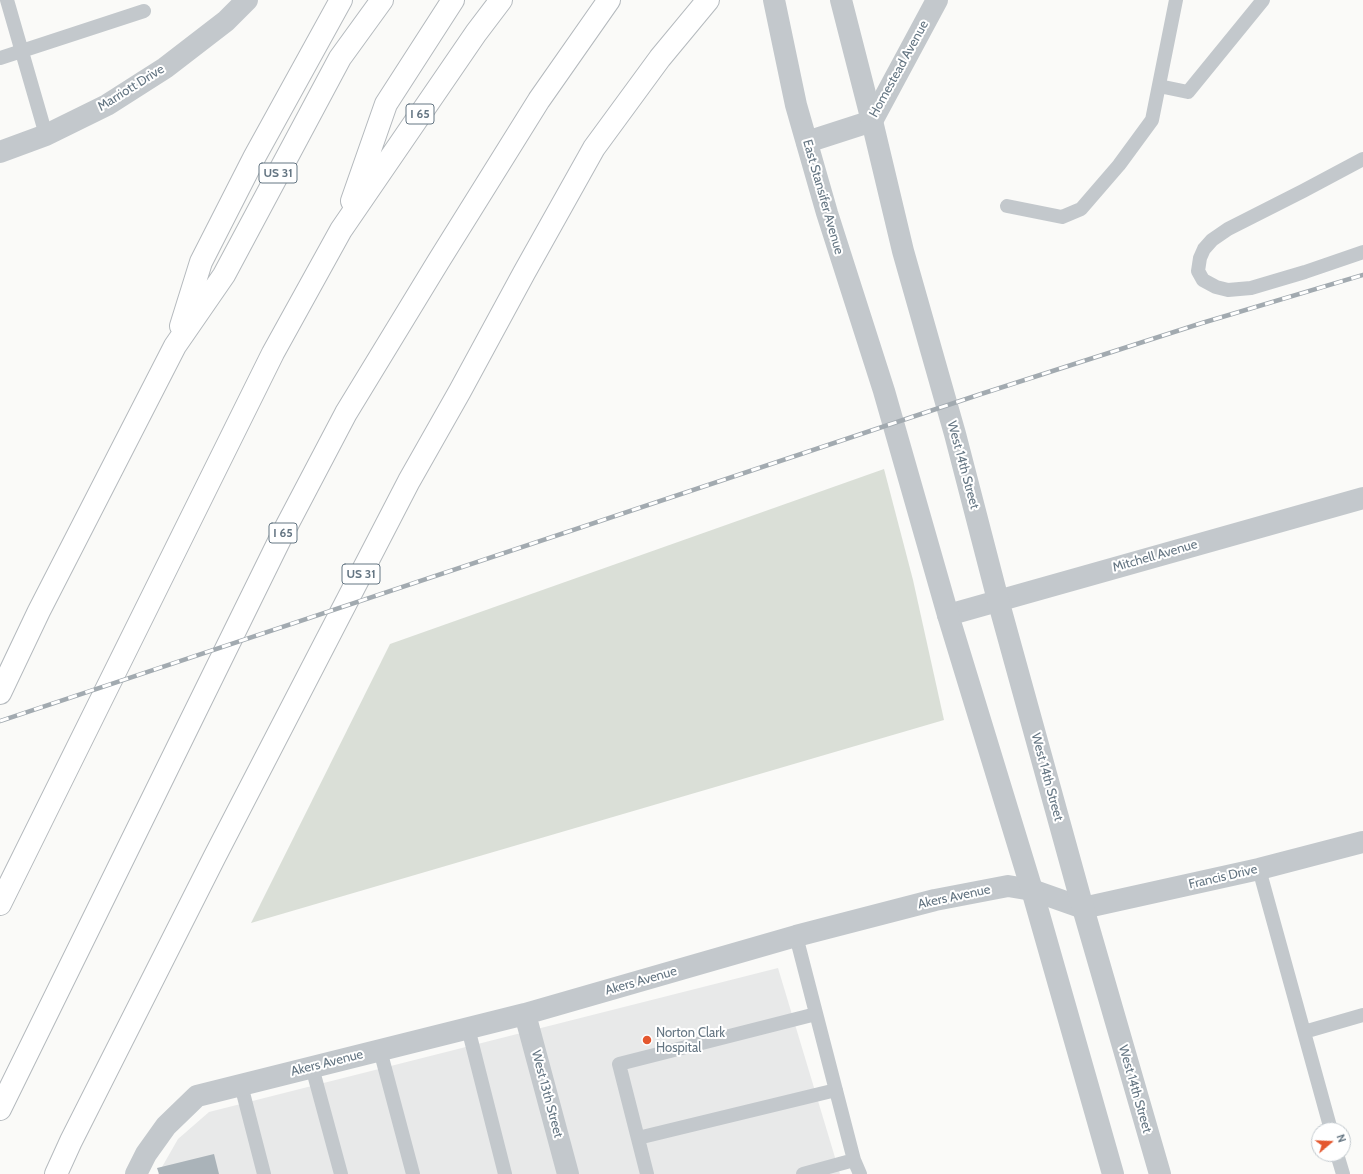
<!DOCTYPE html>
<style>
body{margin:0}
#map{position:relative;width:1363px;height:1174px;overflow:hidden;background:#fafaf8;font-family:Cabin,sans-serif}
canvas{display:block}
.north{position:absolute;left:1311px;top:1122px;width:40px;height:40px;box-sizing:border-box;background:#fff;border:1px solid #c1c8cd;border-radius:50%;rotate:71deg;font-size:11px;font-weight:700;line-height:16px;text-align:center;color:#657683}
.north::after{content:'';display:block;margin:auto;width:14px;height:18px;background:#e4572e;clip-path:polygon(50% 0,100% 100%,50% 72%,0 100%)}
</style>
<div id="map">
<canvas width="1363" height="1174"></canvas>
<div class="north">N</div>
</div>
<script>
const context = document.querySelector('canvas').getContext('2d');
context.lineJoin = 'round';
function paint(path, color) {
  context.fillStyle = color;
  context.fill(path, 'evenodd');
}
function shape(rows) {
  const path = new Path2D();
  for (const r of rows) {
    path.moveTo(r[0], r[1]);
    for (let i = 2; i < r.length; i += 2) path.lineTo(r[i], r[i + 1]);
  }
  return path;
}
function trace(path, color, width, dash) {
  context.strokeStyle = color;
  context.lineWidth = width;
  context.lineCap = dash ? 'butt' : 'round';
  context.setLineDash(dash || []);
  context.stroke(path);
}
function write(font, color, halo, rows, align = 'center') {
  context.font = font + ' Cabin,sans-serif';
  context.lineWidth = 4;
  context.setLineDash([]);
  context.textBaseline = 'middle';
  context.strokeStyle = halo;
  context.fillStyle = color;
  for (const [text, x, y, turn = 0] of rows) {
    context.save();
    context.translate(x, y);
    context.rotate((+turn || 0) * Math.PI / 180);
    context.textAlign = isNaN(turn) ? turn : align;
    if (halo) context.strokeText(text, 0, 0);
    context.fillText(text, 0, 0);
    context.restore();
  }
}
paint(shape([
 [778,968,840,1174,158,1174,178,1139,209,1112]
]), '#e8e9e9');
paint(shape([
 [884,469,913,580,944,720,251,923,390,644]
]), '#dadfd7');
paint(shape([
 [214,1154,219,1174,159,1174,157,1168]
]), '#aab3b9');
const primary = shape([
 [181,326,201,262,255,156,341,0],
 [0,693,39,611,175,346,224,275,340,58,382,0],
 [56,1174,71,1141,215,856,409,481,460,391,524,273,594,148,660,58,708,0]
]);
const motorway = shape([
 [352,201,386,104,453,0],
 [0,904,273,353,341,230,476,33,501,0],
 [0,1109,285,529,346,413,438,262,539,100,609,0]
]);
trace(primary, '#b5babe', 24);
trace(motorway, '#b4b9bd', 24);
trace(shape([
 [7,0,46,135],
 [0,58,144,11],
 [1159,86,1188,92,1263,0],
 [1363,159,1303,191,1228,229,1212,240,1204,249,1200,258,1198,271,1203,280,1216,287,1228,290,1251,288,1305,272,1363,252],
 [1007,206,1062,217,1081,209,1119,165,1152,120,1176,0],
 [1259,869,1331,1130],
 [796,936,854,1160,860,1174],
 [468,1028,505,1174],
 [1304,1032,1363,1015],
 [380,1050,413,1174],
 [312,1067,341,1174],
 [241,1085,264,1174],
 [638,1138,836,1090],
 [1337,1154,1343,1174],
 [647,1174,619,1064,816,1014],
 [803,1174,854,1160]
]), '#c3c8cc', 14);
trace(shape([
 [807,142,872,121,937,0],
 [0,152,46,135,107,105,165,68,226,21,247,0],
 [948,615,1363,498],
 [525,1014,568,1174],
 [136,1174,146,1154,166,1126,197,1096,525,1014,796,936,935,900,1008,886,1032,890,1083,908,1259,869,1363,842]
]), '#c3c8cc', 22);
trace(shape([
 [774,0,796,105,827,213,884,391,948,615,1032,890,1113,1174],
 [841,0,872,121,903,251,955,434,998,600,1083,908,1160,1174]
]), '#c3c8cc', 22);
trace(primary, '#fff', 22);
trace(motorway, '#fff', 22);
const rail = shape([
 [0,721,981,394,1202,323,1363,275]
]);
trace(rail, '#a2aab0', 4.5);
trace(rail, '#fff', 3, [9]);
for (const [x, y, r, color] of [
 [647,1040,5,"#e4572e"]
]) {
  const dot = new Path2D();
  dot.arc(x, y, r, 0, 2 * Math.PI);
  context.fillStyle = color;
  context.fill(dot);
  trace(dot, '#fff', 1.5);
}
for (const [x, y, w] of [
 [420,114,28],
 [278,173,38],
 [283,533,28],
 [361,574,38]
]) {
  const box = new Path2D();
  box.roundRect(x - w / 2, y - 10, w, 20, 3);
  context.fillStyle = '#fff';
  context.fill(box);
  trace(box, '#657683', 1);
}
write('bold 12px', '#657683', null, [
 ["I 65",420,114],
 ["US 31",278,173],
 ["I 65",283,533],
 ["US 31",361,574]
]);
write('13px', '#657683', '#fff', [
 ["Homestead Avenue",899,69,-61],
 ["Marriott Drive",131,88,-32],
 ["East Stansifer Avenue",823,197,74],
 ["West 14th Street",963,465,75],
 ["Mitchell Avenue",1155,556,-16],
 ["West 14th Street",1047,777,75],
 ["Francis Drive",1223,877,-13],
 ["Akers Avenue",954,897,-12],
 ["Akers Avenue",641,981,-16],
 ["Akers Avenue",327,1063,-14],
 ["West 14th Street",1135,1089,74],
 ["West 13th Street",547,1094,75]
]);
write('13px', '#657683', '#fff', [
 ["Norton Clark",656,1033],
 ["Hospital",656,1048]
], 'left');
</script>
